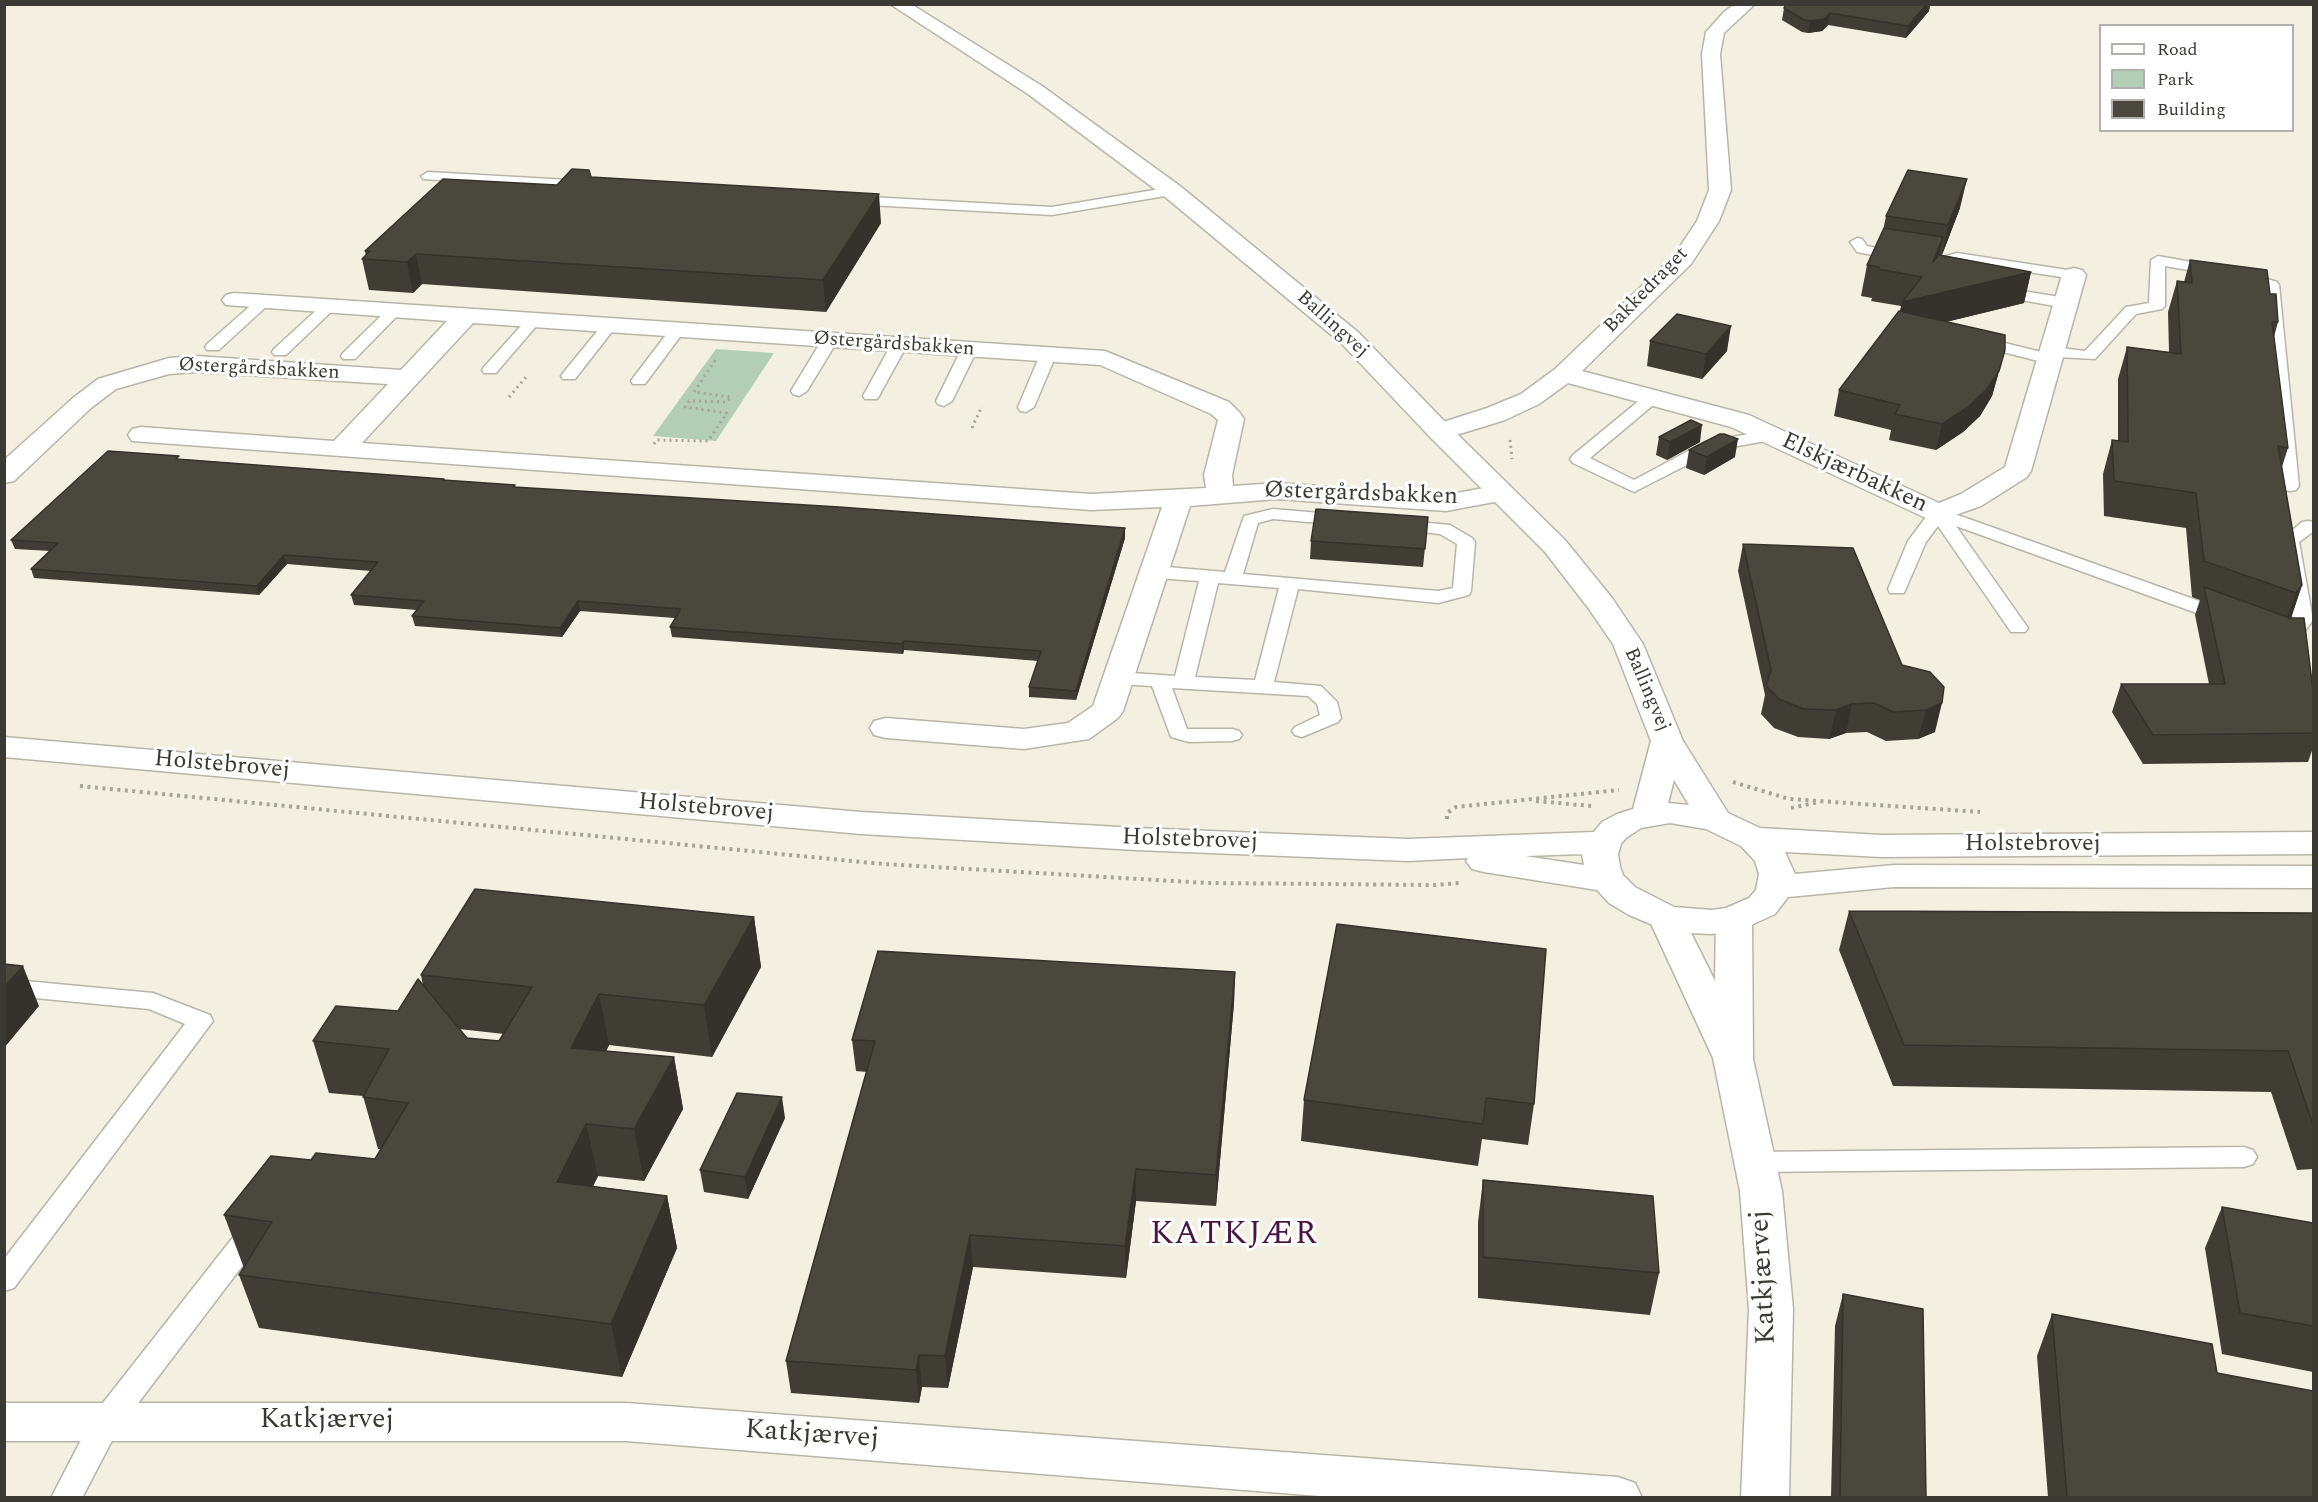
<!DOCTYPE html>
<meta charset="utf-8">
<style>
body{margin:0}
#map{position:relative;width:2318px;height:1502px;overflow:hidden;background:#f3f0e1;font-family:Spectral,serif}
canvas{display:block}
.frame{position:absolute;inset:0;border:6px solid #3a3933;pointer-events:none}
.legend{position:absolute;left:2099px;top:24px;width:195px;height:108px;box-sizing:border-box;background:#fff;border:2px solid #b0b0ad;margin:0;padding:8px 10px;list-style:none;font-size:18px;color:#3a3933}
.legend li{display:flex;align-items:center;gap:12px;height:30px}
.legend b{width:30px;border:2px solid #b0b0ad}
</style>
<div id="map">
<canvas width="2318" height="1502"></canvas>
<div class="frame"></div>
<ul class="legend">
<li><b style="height:8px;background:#fff"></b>Road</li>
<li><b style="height:16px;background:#b2ceb7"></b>Park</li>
<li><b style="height:16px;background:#4a473c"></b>Building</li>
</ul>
</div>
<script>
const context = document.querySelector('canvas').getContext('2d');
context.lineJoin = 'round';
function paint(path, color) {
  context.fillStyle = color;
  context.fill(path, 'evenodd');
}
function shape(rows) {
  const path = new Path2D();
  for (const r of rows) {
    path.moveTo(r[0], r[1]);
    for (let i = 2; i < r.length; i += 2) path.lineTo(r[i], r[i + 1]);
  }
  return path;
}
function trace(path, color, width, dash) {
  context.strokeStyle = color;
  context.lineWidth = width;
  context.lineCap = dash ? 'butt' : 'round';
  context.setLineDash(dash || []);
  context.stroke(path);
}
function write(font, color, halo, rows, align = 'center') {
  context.font = font + ' Spectral,serif';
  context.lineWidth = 6;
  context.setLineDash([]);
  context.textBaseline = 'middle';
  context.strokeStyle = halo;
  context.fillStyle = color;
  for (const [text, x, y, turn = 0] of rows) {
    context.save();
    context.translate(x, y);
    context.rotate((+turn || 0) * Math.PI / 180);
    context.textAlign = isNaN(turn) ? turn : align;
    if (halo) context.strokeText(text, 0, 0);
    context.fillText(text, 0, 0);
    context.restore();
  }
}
paint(shape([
 [716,349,774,353,716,441,653,436]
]), '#b2ceb7');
const service = shape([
 [428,172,586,181,593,185,586,189,423,179,421,176,428,172],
 [1172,187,1177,188,1179,191,1177,194,1052,215,851,204,844,200,851,196,1052,207,1172,187],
 [1857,238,1862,239,1867,246,1898,252,1939,258,1957,253,2074,271,2081,275,2074,279,1957,261,1939,266,1898,260,1857,252,1850,242,1857,238],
 [2158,256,2242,271,2277,282,2279,285,2299,486,2296,490,2290,491,2284,490,2281,486,2265,288,2239,279,2165,266,2165,306,2162,309,2136,314,2095,359,2057,357,2056,362,2050,364,1999,351,1997,348,2005,343,2045,353,2046,349,2052,347,2085,351,2126,307,2149,303,2151,260,2158,256],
 [1998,287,2066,298,2074,303,2066,308,1993,295,1990,292,1998,287],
 [263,297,271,302,268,305,219,350,207,350,205,347,207,344,258,299,263,297],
 [328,302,333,304,336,307,333,310,286,355,274,355,272,352,274,349,323,304,328,302],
 [394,306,402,311,399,314,355,359,343,359,341,356,343,353,389,308,394,306],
 [533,316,541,321,538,324,496,373,484,373,482,370,484,367,528,318,533,316],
 [609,321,617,326,614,329,575,379,563,379,561,376,563,373,604,323,609,321],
 [677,325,685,330,645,384,633,384,631,381,633,378,672,327,677,325],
 [830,335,838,340,807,391,799,396,793,394,791,391,822,340,830,335],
 [899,340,907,345,879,396,877,399,865,399,863,396,891,345,899,340],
 [969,345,977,350,952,401,944,406,938,404,936,401,961,350,969,345],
 [1048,350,1056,355,1034,407,1026,412,1020,411,1018,407,1040,355,1048,350],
 [1652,393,1658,395,1660,398,1658,401,1590,458,1634,480,1705,442,1771,430,1779,435,1771,440,1716,450,1634,492,1573,463,1570,459,1573,455,1646,395,1652,393],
 [1938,508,2230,612,2233,616,2230,620,2216,620,1956,526,2028,628,2025,632,2011,632,1938,526,1926,542,1904,593,1890,593,1888,589,1908,541,1932,509,1938,508],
 [1273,509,1343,515,1349,516,1352,520,1349,524,1343,525,1273,519,1258,523,1243,574,1438,591,1453,588,1457,544,1440,534,1392,529,1389,525,1392,521,1398,520,1450,525,1472,538,1475,542,1471,591,1469,595,1438,603,1298,589,1274,682,1321,686,1337,702,1341,718,1338,722,1302,737,1295,735,1292,731,1295,727,1320,715,1317,704,1308,696,1172,688,1187,729,1232,729,1239,731,1242,735,1239,739,1232,741,1189,742,1171,737,1152,686,1118,684,1111,682,1108,678,1111,674,1118,672,1175,676,1199,581,1155,578,1148,576,1146,572,1148,568,1155,566,1225,572,1244,516,1273,509],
 [1218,583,1279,588,1255,680,1195,677,1218,583],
 [2308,521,2314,522,2314,531,2299,542,2313,620,2295,644,2288,646,2281,644,2278,640,2293,620,2281,540,2302,522,2308,521],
 [4,979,153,993,210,1015,213,1021,14,1288,4,1291,4,1259,185,1024,149,1009,4,995,4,979],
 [2244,1147,2253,1150,2257,1157,2253,1164,2244,1167,1755,1172,1746,1169,1742,1162,1746,1155,1755,1152,2244,1147],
 [255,1219,265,1222,269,1229,265,1236,117,1431,82,1498,51,1498,95,1413,245,1222,255,1219]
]);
const minor = shape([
 [1735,4,1755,4,1724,33,1720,54,1731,190,1719,221,1691,264,1582,371,1749,415,1939,503,1961,494,2005,467,2062,275,2066,270,2074,268,2082,270,2086,275,2031,471,2027,477,1981,506,1938,521,1928,519,1731,427,1568,383,1539,404,1505,420,1440,440,1431,438,1427,432,1431,426,1487,408,1521,394,1555,369,1675,254,1697,221,1709,190,1702,54,1706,32,1724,12,1735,4],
 [234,293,1105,351,1229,402,1240,413,1244,419,1232,475,1233,486,1277,483,1446,495,1500,485,1510,487,1514,493,1510,499,1446,511,1277,499,1190,506,1123,711,1118,718,1089,739,1024,749,886,738,874,735,870,728,874,721,886,718,1024,729,1068,723,1093,706,1162,507,1091,510,132,441,128,435,132,429,141,427,334,441,388,384,196,372,169,374,116,389,91,408,14,481,4,483,4,460,73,398,98,379,169,358,196,356,401,370,447,321,226,305,222,300,226,295,234,293],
 [473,323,1100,365,1211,414,1218,420,1204,475,1206,488,1091,494,362,443,473,323],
 [1666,905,1679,909,1715,981,1716,919,1721,911,1734,907,1747,911,1752,919,1753,1059,1782,1191,1793,1309,1789,1498,1741,1498,1749,1309,1740,1191,1713,1058,1648,917,1653,909,1666,905],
 [4,1403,626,1403,1618,1477,1635,1483,1642,1498,1345,1498,626,1441,4,1441,4,1403]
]);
const secondary = shape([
 [890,4,911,4,1042,86,1180,186,1359,333,1449,426,1565,540,1612,598,1643,644,1683,741,1728,813,1760,828,1881,835,2314,832,2314,854,1881,857,1785,852,1795,874,1894,865,2314,866,2314,888,1894,887,1788,897,1775,914,1747,927,1712,934,1689,933,1653,925,1629,915,1609,903,1597,890,1484,872,1472,869,1466,861,1468,858,1408,861,1136,850,861,834,4,757,4,737,861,812,1136,828,1408,839,1594,832,1602,822,1617,814,1633,809,1651,741,1613,644,1589,609,1545,552,1431,438,1341,343,1164,196,1028,94,890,4],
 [1674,780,1689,805,1668,803,1674,780],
 [1670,823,1706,829,1741,846,1755,861,1759,874,1756,890,1749,898,1726,908,1712,910,1674,907,1635,887,1623,875,1620,867,1618,854,1621,844,1626,838,1641,828,1670,823],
 [1582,854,1584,865,1525,856,1583,854,1582,854]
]);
trace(service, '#b8b5a8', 3);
trace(minor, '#b8b5a8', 3);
trace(secondary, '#b8b5a8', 3);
trace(shape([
 [509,397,527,376],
 [972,428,982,406],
 [1510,440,1512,459],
 [654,444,656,440,708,441,727,413,685,407,689,401,727,402,731,397,694,392,716,359]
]), '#a6a499', 3, [2, 4]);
trace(shape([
 [1733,782,1789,799,1980,812],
 [80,786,883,864,1208,883,1435,885,1460,883],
 [1536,801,1591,806],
 [1791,808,1819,802],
 [1447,819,1447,813,1456,807,1619,790]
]), '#a6a499', 4, [3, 4.5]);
paint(service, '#fff');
paint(minor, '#fff');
paint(secondary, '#fff');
paint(shape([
 [1786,4,1930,4,1929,11,1906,38,1828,25,1822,31,1808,33,1802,32,1782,20,1784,8],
 [591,177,881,223,826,312,422,284,413,293,369,290,362,259,366,256,365,251,557,185],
 [1960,208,1942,255,2031,272,2024,303,1946,322,1998,375,1992,396,1980,416,1963,432,1936,450,1889,440,1891,430,1834,416,1839,390,1900,312,1901,306,1871,301,1872,298,1861,296,1867,265,1883,231,1886,216],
 [2190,260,2270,294,2278,322,2274,337,2288,448,2282,467,2302,585,2291,618,2313,690,2313,748,2308,762,2143,764,2112,712,2121,684,2209,684,2195,615,2200,600,2192,597,2186,528,2104,516,2103,474,2112,440,2118,441,2118,379,2127,347,2169,352,2168,312,2177,281,2184,282],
 [1650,341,1727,351,1702,379,1647,366],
 [1659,437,1700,442,1667,460,1656,455],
 [1689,450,1735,457,1704,475,1686,468],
 [180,459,444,479,445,480,515,487,1125,538,1076,700,1029,697,1029,687,1038,661,904,650,903,654,672,637,670,627,675,618,580,611,562,637,415,626,412,616,417,610,354,605,351,595,371,571,287,564,259,595,34,578,31,569,50,551,15,549,11,540],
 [1428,517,1423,567,1310,559,1311,541],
 [1743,544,1902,665,1930,672,1935,732,1918,739,1886,741,1867,732,1846,733,1829,739,1798,737,1774,728,1761,714,1765,695,1738,571],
 [1849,911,2313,913,2313,1169,2297,1170,2271,1092,1893,1086,1839,950],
 [754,917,761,967,712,1057,609,1045,606,1051,674,1057,683,1109,644,1181,598,1176,593,1186,667,1196,677,1248,622,1377,259,1328,239,1275,244,1268,224,1215,311,1160,375,1159,381,1149,378,1149,363,1096,329,1093,313,1041,398,1011,423,986,421,975],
 [459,1029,504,1034,499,1041,467,1038],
 [1337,924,1534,1104,1528,1145,1482,1139,1478,1166,1301,1141,1304,1100],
 [1235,972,1234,1003,1216,1206,1136,1201,1126,1278,973,1267,948,1388,922,1387,919,1403,791,1393,786,1361,867,1072,856,1071,852,1040],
 [785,1118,748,1199,704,1192,700,1170],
 [1483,1180,1659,1273,1650,1315,1478,1298,1478,1222],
 [2222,1207,2313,1223,2313,1372,2222,1354,2205,1248],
 [1843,1294,1926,1497,1831,1497,1835,1326],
 [2052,1314,2217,1373,2313,1497,2048,1497,2037,1356]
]), '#403d34');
paint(shape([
 [1927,4,1930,4,1929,11,1906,38,1908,26],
 [1830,13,1828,25,1822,31,1808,33,1810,21],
 [1967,179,1960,208,1942,255,1948,225],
 [879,194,881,223,826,312,823,280],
 [1943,237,1936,268,1933,262],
 [416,254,422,284,413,293,407,262],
 [2031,272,2024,303,1896,334,1902,302],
 [1731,326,1727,351,1702,379,1706,354],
 [2005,350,1992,396,1980,416,1963,432,1936,450,1942,424],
 [1702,425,1700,442,1667,460,1670,442],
 [1738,439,1735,457,1704,475,1707,457],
 [1125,528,1125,538,1076,700,1076,691],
 [284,555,287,564,259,595,257,586],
 [2302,585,2290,621,2283,629,2296,593],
 [578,601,580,611,562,637,560,628],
 [904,641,904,650,903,654,902,644],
 [1942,703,1935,732,1918,739,1926,710],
 [1852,704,1846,733,1829,739,1836,710],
 [754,917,761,967,712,1057,704,1005],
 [23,966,39,1006,4,1048,4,987],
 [1235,972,1234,1003,1216,1206,1216,1175],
 [599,994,609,1045,582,1100,571,1048],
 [674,1057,683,1109,644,1181,634,1129],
 [782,1097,785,1118,748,1199,745,1177],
 [586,1124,598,1176,569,1234,557,1182],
 [1136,1169,1136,1201,1126,1278,1125,1246],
 [667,1196,677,1248,622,1377,611,1324],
 [970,1235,973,1267,948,1388,945,1356],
 [919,1355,922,1387,919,1403,916,1370]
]), '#34322a');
const building = shape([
 [1786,4,1927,4,1908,26,1830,13,1824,19,1810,21,1804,20,1784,8,1786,4],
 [572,169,589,170,591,177,879,194,823,280,416,254,407,262,362,259,370,251,365,251,443,179,557,185,572,169],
 [1908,170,1967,179,1948,225,1886,216,1908,170],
 [1884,228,1943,237,1933,262,1939,255,2031,272,1902,302,1922,277,1878,269,1879,267,1867,265,1884,228],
 [2190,260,2267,270,2270,294,2276,294,2278,322,2272,322,2288,448,2278,446,2302,585,2296,593,2204,561,2196,493,2114,481,2112,440,2128,442,2127,347,2181,354,2177,281,2192,283,2190,260],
 [1899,311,2005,335,2005,350,1999,371,1986,390,1969,406,1942,424,1895,414,1900,405,1839,390,1899,311],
 [1677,314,1731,326,1706,354,1650,341,1677,314],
 [1691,420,1702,425,1670,442,1659,437,1691,420],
 [1720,434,1724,434,1738,439,1707,457,1689,450,1720,434],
 [108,451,179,456,176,459,444,479,443,480,515,485,514,487,839,507,1125,528,1076,691,1029,687,1041,651,904,641,902,644,670,627,681,609,578,601,560,628,412,616,424,601,351,595,378,562,284,555,257,586,31,569,58,543,11,540,108,451],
 [1316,509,1428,517,1425,549,1311,541,1316,509],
 [1743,544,1853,548,1902,665,1930,672,1944,687,1942,703,1926,710,1893,712,1874,703,1852,704,1836,710,1804,709,1779,699,1766,686,1771,670,1743,544],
 [2204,587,2290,618,2304,618,2313,690,2313,733,2153,735,2121,684,2225,684,2204,587],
 [475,889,754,917,704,1005,599,994,571,1048,674,1057,634,1129,586,1124,557,1182,667,1196,611,1324,239,1275,272,1222,224,1215,271,1156,311,1160,316,1153,375,1159,408,1103,363,1097,389,1049,313,1041,336,1006,398,1011,418,979,467,1038,499,1041,532,987,421,975,475,889],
 [1849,911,2313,913,2313,1125,2288,1051,1904,1045,1849,911],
 [1337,924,1546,949,1534,1104,1486,1098,1483,1124,1304,1100,1337,924],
 [878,951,1235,972,1216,1175,1136,1169,1125,1246,970,1235,945,1356,919,1355,916,1370,786,1361,875,1041,852,1040,878,951],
 [4,964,23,966,4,987,4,964],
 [737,1093,782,1097,745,1177,700,1170,737,1093],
 [1483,1180,1653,1196,1659,1273,1483,1257,1483,1180],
 [2222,1207,2313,1223,2313,1326,2240,1313,2222,1207],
 [1843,1294,1923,1309,1926,1497,1840,1497,1843,1294],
 [2052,1314,2212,1344,2217,1373,2313,1391,2313,1497,2067,1497,2052,1314]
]);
paint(building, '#4a473c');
trace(building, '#34322a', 1.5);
write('20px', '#3a3933', '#fff', [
 ["Bakkedraget",1647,291,-46],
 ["Ballingvej",1332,325,42],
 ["Østergårdsbakken",894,345,4],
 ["Østergårdsbakken",259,370,3],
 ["Ballingvej",1646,690,67]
]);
write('24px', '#3a3933', '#fff', [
 ["Elskjærbakken",1854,474,25],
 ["Østergårdsbakken",1361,495,2],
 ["Holstebrovej",222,766,5],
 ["Holstebrovej",706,809,5],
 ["Holstebrovej",1190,841,2],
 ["Holstebrovej",2033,845]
]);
write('28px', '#3a3933', '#fff', [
 ["Katkjærvej",1765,1277,-93],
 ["Katkjærvej",327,1422],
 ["Katkjærvej",812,1436,4]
]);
context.letterSpacing = '1.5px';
write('33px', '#481544', '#fff', [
 ["KATKJÆR",1234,1237]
]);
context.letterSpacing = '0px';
</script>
